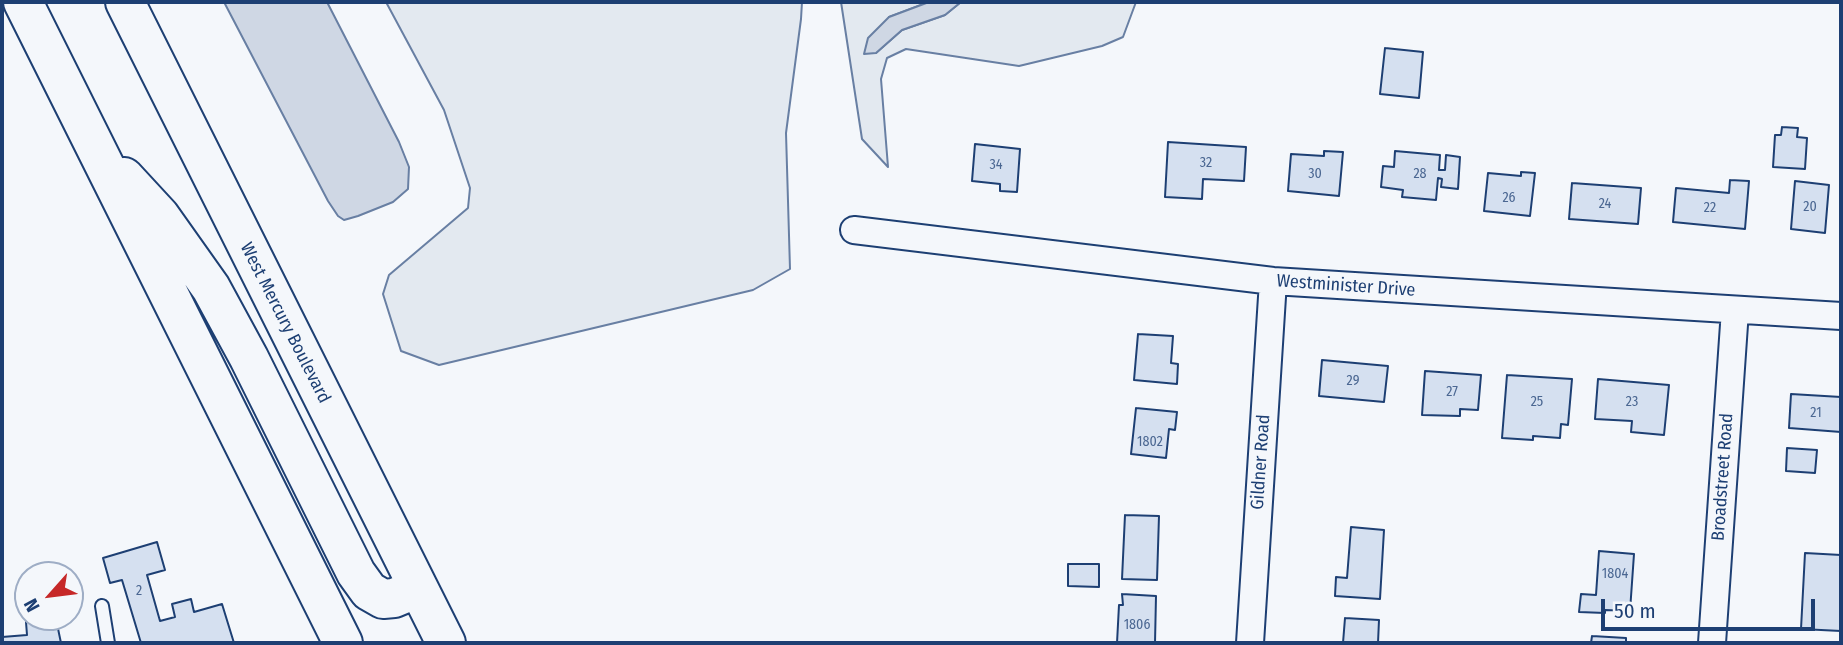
<!DOCTYPE html>
<style>
body{margin:0}
#map{position:relative;width:1843px;height:645px;overflow:hidden;background:#f4f7fb;font-family:"Fira Sans Condensed",sans-serif}
canvas{display:block}
.frame{position:absolute;inset:0;border:4px solid #1d3f73;pointer-events:none}
.north{position:absolute;left:14px;top:561px;width:70px;height:70px;box-sizing:border-box;background:#f4f7fb;border:2px solid #9eadc5;border-radius:50%;rotate:242deg;font-size:19px;font-weight:700;line-height:28px;text-align:center;color:#1d3f73}
.north::after{content:'';display:block;margin:auto;width:24px;height:32px;background:#c62828;clip-path:polygon(50% 0,100% 100%,50% 72%,0 100%)}
.scale{position:absolute;left:1601px;top:599px;width:214px;height:32px;box-sizing:border-box;border:4px solid #1d3f73;border-top:0;padding-left:9px;font-size:21px;line-height:24px;white-space:nowrap;color:#1d3f73;-webkit-text-stroke:5px #f4f7fb;paint-order:stroke}
</style>
<div id="map">
<canvas width="1843" height="645"></canvas>
<div class="frame"></div>
<div class="north">N</div>
<div class="scale">50 m</div>
</div>
<script>
const context = document.querySelector('canvas').getContext('2d');
context.lineJoin = 'round';
function paint(path, color) {
  context.fillStyle = color;
  context.fill(path, 'evenodd');
}
function shape(rows) {
  const path = new Path2D();
  for (const r of rows) {
    path.moveTo(r[0], r[1]);
    for (let i = 2; i < r.length; i += 2) path.lineTo(r[i], r[i + 1]);
  }
  return path;
}
function trace(path, color, width, dash) {
  context.strokeStyle = color;
  context.lineWidth = width;
  context.lineCap = dash ? 'butt' : 'round';
  context.setLineDash(dash || []);
  context.stroke(path);
}
function write(font, color, halo, rows, align = 'center') {
  context.font = font + ' "Fira Sans Condensed",sans-serif';
  context.lineWidth = 5;
  context.setLineDash([]);
  context.textBaseline = 'middle';
  context.strokeStyle = halo;
  context.fillStyle = color;
  for (const [text, x, y, turn = 0] of rows) {
    context.save();
    context.translate(x, y);
    context.rotate((+turn || 0) * Math.PI / 180);
    context.textAlign = isNaN(turn) ? turn : align;
    if (halo) context.strokeText(text, 0, 0);
    context.fillText(text, 0, 0);
    context.restore();
  }
}
const green = shape([
 [386,2,802,2,801,19,786,133,790,269,753,290,439,365,401,351,383,294,389,275,468,208,470,188,444,110,386,2],
 [841,2,929,2,889,17,876,53,902,30,945,15,961,2,1136,2,1123,37,1102,46,1019,66,906,49,887,58,881,79,888,167,862,139,841,2]
]);
paint(green, '#e3e9f0');
trace(green, '#687fa3', 2);
const water = shape([
 [224,2,327,2,399,142,409,167,408,189,393,202,358,216,344,220,338,216,328,201,224,2],
 [929,2,961,2,945,15,902,30,876,53,864,54,868,38,889,17,929,2]
]);
paint(water, '#cfd7e4');
trace(water, '#687fa3', 2);
const building = shape([
 [1385,48,1423,52,1419,98,1380,94,1385,48],
 [1782,127,1798,128,1797,137,1807,138,1805,169,1773,167,1775,135,1781,135,1782,127],
 [1168,142,1246,147,1244,181,1203,179,1202,199,1165,197,1168,142],
 [975,144,1020,149,1017,192,1000,191,1000,184,972,181,975,144],
 [1324,151,1343,152,1339,196,1288,191,1291,154,1324,156,1324,151],
 [1395,151,1440,155,1439,170,1445,170,1446,155,1460,157,1458,189,1441,187,1442,179,1438,178,1436,200,1402,197,1403,190,1381,187,1383,166,1394,167,1395,151],
 [1521,172,1535,173,1530,216,1484,211,1488,173,1521,176,1521,172],
 [1730,180,1749,181,1745,229,1673,222,1676,188,1729,193,1730,180],
 [1795,181,1829,185,1825,233,1791,229,1795,181],
 [1572,183,1641,188,1638,224,1569,219,1572,183],
 [1138,334,1173,336,1171,363,1178,364,1177,384,1134,380,1138,334],
 [1322,360,1388,366,1384,402,1319,396,1322,360],
 [1425,371,1481,375,1478,410,1460,409,1460,416,1422,415,1425,371],
 [1507,375,1572,379,1568,425,1561,424,1560,438,1533,436,1533,440,1502,438,1507,375],
 [1598,379,1669,385,1664,435,1631,432,1632,421,1595,419,1598,379],
 [1791,394,1841,397,1841,432,1789,428,1791,394],
 [1136,408,1177,412,1175,430,1169,429,1166,458,1131,454,1136,408],
 [1787,448,1817,450,1815,473,1786,471,1787,448],
 [1125,515,1159,516,1157,580,1122,579,1125,515],
 [1351,527,1384,530,1380,599,1335,596,1336,577,1347,578,1351,527],
 [157,542,165,570,147,575,160,621,175,617,172,604,191,599,194,612,222,604,234,643,141,643,122,580,110,583,103,558,157,542],
 [1599,551,1634,554,1630,611,1605,610,1605,613,1579,612,1581,594,1596,595,1599,551],
 [1805,553,1841,555,1841,631,1801,629,1805,553],
 [1068,564,1099,564,1099,587,1068,586,1068,564],
 [1122,594,1156,596,1155,643,1117,643,1119,605,1123,605,1122,594],
 [1345,618,1379,620,1378,643,1343,643,1345,618],
 [56,619,61,643,2,643,2,637,27,635,26,622,56,619],
 [1592,636,1626,638,1626,643,1591,643,1592,636]
]);
paint(building, '#d5e0f0');
trace(building, '#1d3f73', 2);
const lane = shape([
 [102,606,108,643]
]);
const street = shape([
 [854,230,1273,281,1841,316],
 [1250,643,1273,281],
 [1712,643,1735,310]
]);
const primary = shape([
 [23,2,343,643],
 [125,2,446,643],
 [124,177,160,216,211,288,249,358,356,573,369,591,383,599,394,598,418,588]
]);
trace(lane, '#1d3f73', 16);
trace(street, '#1d3f73', 30);
trace(primary, '#1d3f73', 42);
trace(lane, '#f4f7fb', 12);
trace(street, '#f4f7fb', 26);
trace(primary, '#f4f7fb', 38);
write('14px', '#4b6792', null, [
 ["32",1206,163],
 ["34",996,165],
 ["30",1315,174],
 ["28",1420,174],
 ["26",1509,198],
 ["24",1605,204],
 ["20",1810,207],
 ["22",1710,208],
 ["29",1353,381],
 ["27",1452,392],
 ["25",1537,402],
 ["23",1632,402],
 ["21",1816,413],
 ["1802",1150,442],
 ["1804",1615,574],
 ["2",139,591],
 ["1806",1137,625]
]);
write('18px', '#1d3f73', '#f4f7fb', [
 ["Westminister Drive",1346,286,4],
 ["West Mercury Boulevard",285,323,63],
 ["Gildner Road",1261,462,-86],
 ["Broadstreet Road",1723,477,-86]
]);
</script>
